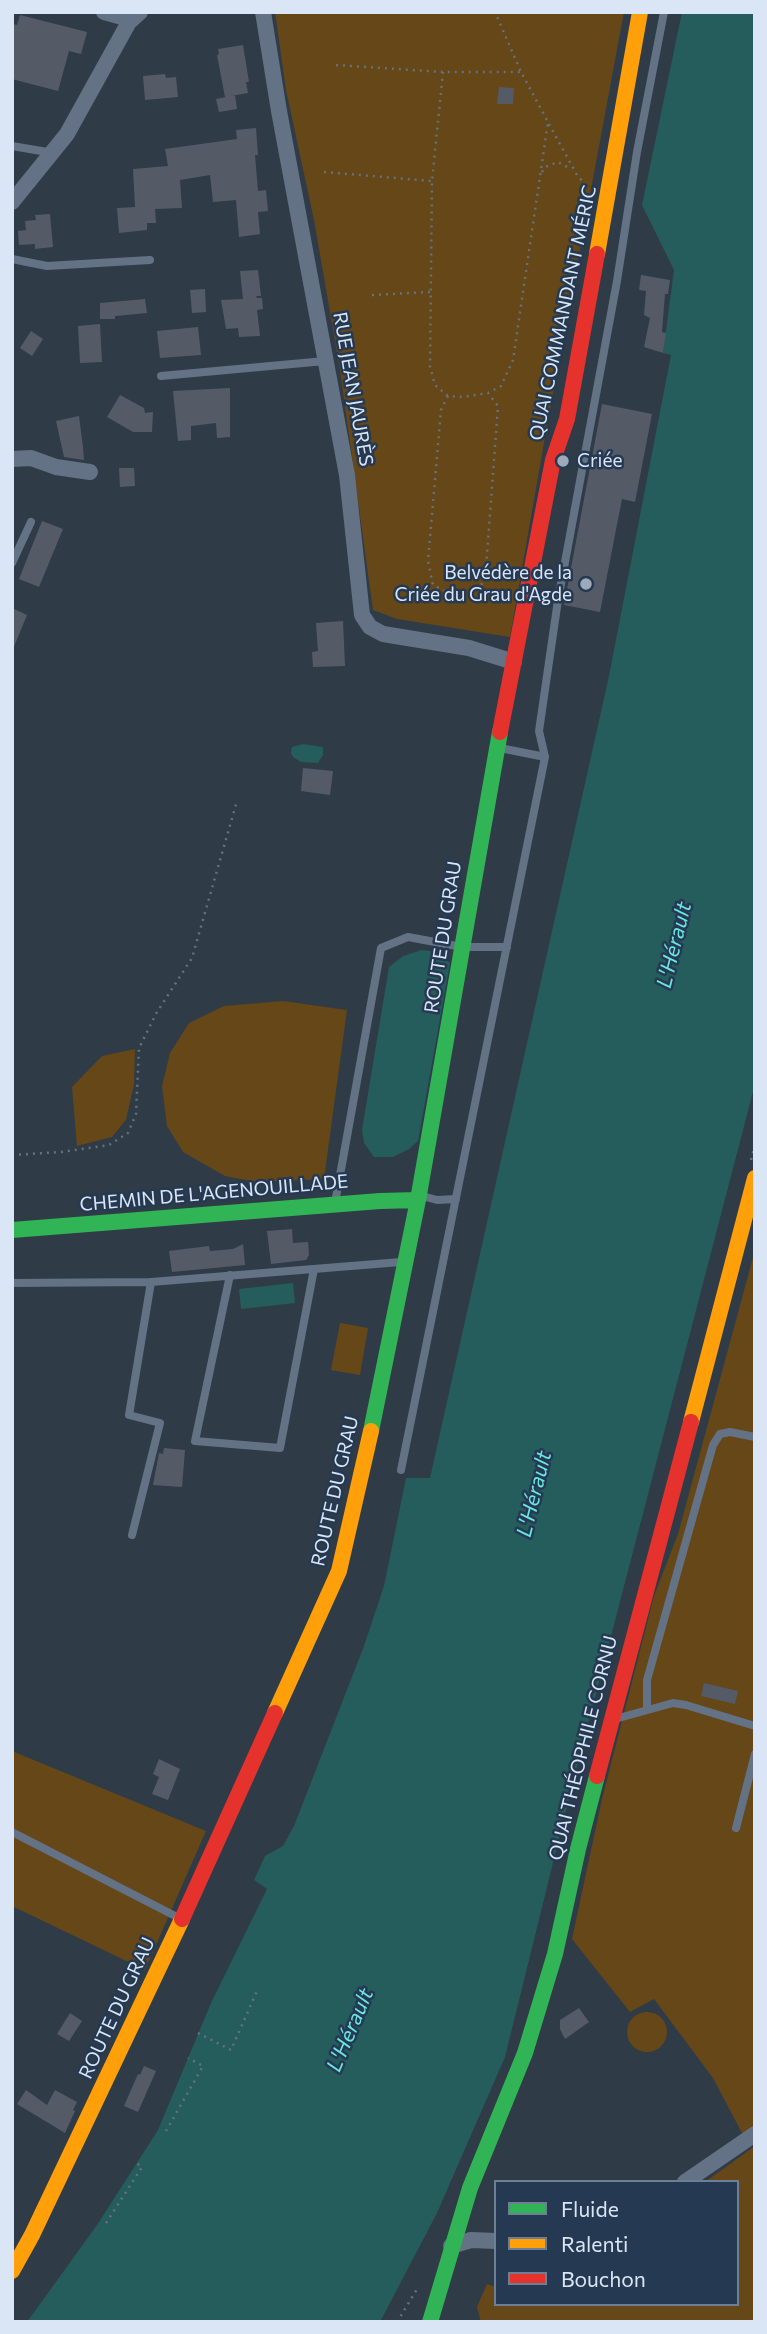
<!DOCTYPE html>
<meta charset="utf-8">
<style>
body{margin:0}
#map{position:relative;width:767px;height:2334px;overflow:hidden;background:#303b48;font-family:Commissioner,sans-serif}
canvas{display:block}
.frame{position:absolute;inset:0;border:14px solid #dae6f6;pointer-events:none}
.legend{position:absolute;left:494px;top:2180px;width:245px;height:126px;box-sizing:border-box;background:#253a52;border:2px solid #6d7f94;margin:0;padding:9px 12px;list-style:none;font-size:21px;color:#dae6f6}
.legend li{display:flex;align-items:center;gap:14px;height:35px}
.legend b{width:35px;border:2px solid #6d7f94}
</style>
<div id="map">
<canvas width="767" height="2334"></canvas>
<div class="frame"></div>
<ul class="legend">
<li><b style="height:9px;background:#30b455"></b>Fluide</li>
<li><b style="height:9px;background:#ff9f0a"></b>Ralenti</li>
<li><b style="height:9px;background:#e5322d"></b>Bouchon</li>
</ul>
</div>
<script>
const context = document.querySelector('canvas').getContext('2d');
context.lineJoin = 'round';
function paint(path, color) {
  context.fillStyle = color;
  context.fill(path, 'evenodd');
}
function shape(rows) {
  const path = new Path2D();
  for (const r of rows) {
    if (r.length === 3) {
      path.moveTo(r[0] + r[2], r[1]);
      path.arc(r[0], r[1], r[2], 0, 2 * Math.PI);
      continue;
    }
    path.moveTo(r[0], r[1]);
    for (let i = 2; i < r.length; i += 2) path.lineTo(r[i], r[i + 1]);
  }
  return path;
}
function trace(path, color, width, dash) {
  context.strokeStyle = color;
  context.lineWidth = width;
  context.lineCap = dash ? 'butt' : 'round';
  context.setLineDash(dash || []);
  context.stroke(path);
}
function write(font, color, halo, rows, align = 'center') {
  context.font = font + ' Commissioner,sans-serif';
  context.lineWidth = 5;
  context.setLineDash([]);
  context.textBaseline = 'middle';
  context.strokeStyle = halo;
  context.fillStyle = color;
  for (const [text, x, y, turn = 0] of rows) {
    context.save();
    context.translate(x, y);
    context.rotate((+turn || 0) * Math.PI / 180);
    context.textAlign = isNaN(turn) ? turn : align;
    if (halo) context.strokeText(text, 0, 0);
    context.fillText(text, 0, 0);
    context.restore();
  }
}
paint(shape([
 [275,12,624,12,545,437,510,637,397,619,373,610,340,370,314,220,286,90],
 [283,1001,347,1010,324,1179,257,1182,225,1176,183,1152,167,1126,162,1086,170,1053,189,1023,224,1006],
 [135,1049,134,1084,126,1120,112,1137,77,1146,72,1087,102,1056],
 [755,1250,755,2128,743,2135,713,2078,654,1999,630,2012,572,1939,602,1799,654,1596,678,1534],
 [340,1323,368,1328,360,1375,331,1370],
 [12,1751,206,1831,145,1970,12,1906],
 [647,2032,20],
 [755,2146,755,2322,481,2322,477,2307,487,2284,496,2287,496,2304,737,2304,737,2182,705,2182]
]), '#654718');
paint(shape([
 [682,12,755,12,755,1084,574,1778,505,2057,437,2213,380,2322,27,2322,97,2225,158,2130,211,2003,267,1889,254,1880,265,1856,283,1846,294,1826,364,1646,384,1586,406,1478,430,1478,609,676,671,355,663,353,674,270,642,205],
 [303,744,323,747,323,755,318,763,301,762,293,757,291,753,292,747],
 [422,950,438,952,450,963,418,1141,409,1149,393,1157,374,1157,364,1143,362,1130,389,967,403,956],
 [293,1283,295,1303,241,1309,239,1289]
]), '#245d5c');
paint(shape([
 [20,15,87,32,81,54,69,51,58,91,12,79,12,24,17,25],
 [243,45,249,82,246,82,248,93,225,97,217,55,219,54,218,49],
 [165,74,166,78,176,77,178,97,145,100,143,76],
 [499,87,514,88,513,104,497,104],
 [235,95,237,109,219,112,216,99],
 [256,128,258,155,255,155,258,191,266,190,268,211,258,212,260,234,239,237,236,200,213,202,210,175,180,180,182,208,155,209,156,223,147,223,147,230,119,233,117,208,135,207,133,169,168,166,165,149,237,139,236,130],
 [50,214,53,247,35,249,35,244,19,245,18,231,26,230,25,221,36,220,35,215],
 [258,270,261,296,256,296,257,298,262,298,263,309,257,310,260,336,239,337,238,328,226,329,221,300,243,299,240,271],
 [641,275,670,280,668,294,665,294,662,332,666,333,663,353,644,347,650,318,644,315,646,291,639,290],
 [205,289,206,312,192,313,190,290],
 [145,299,147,313,115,316,115,319,100,319,100,303],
 [100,324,102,362,80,363,78,326],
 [198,327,201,355,160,358,157,331],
 [31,331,43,339,32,356,20,348],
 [230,388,230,437,217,438,216,423,191,426,191,440,178,441,173,391],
 [120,395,144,408,145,413,153,412,152,432,133,432,107,417],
 [602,404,652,414,635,502,622,499,600,612,564,605],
 [79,416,83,447,84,460,64,457,56,421],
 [119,468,134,468,135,486,120,487],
 [42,521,63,529,39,587,19,579],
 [12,608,27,615,13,649,12,649],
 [343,621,345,666,313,667,312,652,318,651,316,623],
 [303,768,333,771,330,795,301,791],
 [292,1229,293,1243,308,1242,309,1255,306,1260,271,1264,267,1231],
 [243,1244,245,1265,172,1272,169,1251,209,1246,210,1251,233,1249],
 [164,1448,185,1450,182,1487,153,1485,159,1453,163,1454],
 [704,1683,738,1691,735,1704,701,1696],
 [159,1759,180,1769,168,1800,152,1794,159,1777,153,1774],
 [579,2008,589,2022,565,2039,560,2029,560,2020],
 [70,2013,82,2021,69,2041,57,2034],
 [144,2066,156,2071,138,2112,124,2106,138,2074,140,2075],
 [26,2090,47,2105,55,2090,77,2102,73,2110,75,2111,65,2133,17,2104]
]), '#545b67');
trace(shape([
 [336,65,443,72,521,72],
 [443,72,432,181,430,366,435,385,448,396,462,397,488,393,501,386,513,360,548,122,521,72,495,12],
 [549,124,577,175,589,189],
 [324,172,432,181],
 [542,172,545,167,558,162,571,169],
 [372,295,430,292],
 [448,396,441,410,428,561,433,585,445,591,461,596,476,589,485,581,498,406,488,393],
 [12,1155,61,1152,109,1145,128,1133,136,1114,139,1048,157,1012,192,958,237,801],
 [751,1160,755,1144],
 [198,2033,231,2050,257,1991],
 [166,2131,203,2066,188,2058],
 [106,2223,142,2167,134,2161],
 [397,2322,417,2289]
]), '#65717f', 2.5, [2, 5]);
trace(shape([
 [12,146,53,153],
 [12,259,47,266,150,260],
 [161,376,325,361],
 [12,563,31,522],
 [500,748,545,757],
 [421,1199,426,1197,437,1200,456,1199],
 [335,1203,381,948,408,937,462,947,507,947],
 [230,1275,195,1441,280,1448,314,1269],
 [12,1283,151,1282,401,1262],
 [401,1470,545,757,539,731,558,600,617,281,637,152,664,12],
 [132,1535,160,1423,129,1415,151,1282],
 [647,1710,647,1680,713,1445,720,1434,730,1432,755,1437],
 [615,1719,673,1703,686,1705,755,1726],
 [736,1828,755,1754],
 [12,1832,181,1919]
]), '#637284', 8);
trace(shape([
 [104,12,122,17,129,22],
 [263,12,279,111,347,475,362,615,370,627,383,634,469,648,514,662],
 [12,202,67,134,129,22,140,12],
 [12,459,31,458,56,467,90,472],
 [685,2182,755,2134],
 [451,2246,471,2240,496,2241]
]), '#637284', 16);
trace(shape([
 [12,1230,380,1201,418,1200],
 [371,1431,418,1200,500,732],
 [430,2322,470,2188,525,2053,555,1954,578,1849,597,1776]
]), '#30b455', 16);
trace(shape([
 [597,254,640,12],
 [691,1422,755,1178],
 [275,1713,339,1571,371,1431],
 [12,2271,32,2235,182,1919]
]), '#ff9f0a', 16);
trace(shape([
 [500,732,553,460,567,419,597,254],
 [597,1776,691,1422],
 [182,1919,275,1713]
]), '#e5322d', 16);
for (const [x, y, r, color] of [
 [563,461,7,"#9eaab9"],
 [586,584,7,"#9eaab9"]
]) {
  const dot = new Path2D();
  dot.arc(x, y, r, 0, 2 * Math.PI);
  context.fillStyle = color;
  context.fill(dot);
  trace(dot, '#253a52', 2.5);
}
write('19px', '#dae6f6', '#253a52', [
 ["QUAI COMMANDANT MÉRIC",563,313,-78],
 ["RUE JEAN JAURÈS",353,389,80],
 ["ROUTE DU GRAU",443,937,-81],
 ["CHEMIN DE L'AGENOUILLADE",214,1193,-5],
 ["ROUTE DU GRAU",335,1491,-77],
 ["QUAI THÉOPHILE CORNU",583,1748,-76],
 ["ROUTE DU GRAU",117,2008,-65]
]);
write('19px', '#dae6f6', '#253a52', [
 ["Criée",577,461],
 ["Belvédère de la",572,573,"right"],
 ["Criée du Grau d'Agde",572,595,"right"]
], 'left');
write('italic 21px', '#69e6e2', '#253a52', [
 ["L'Hérault",674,945,-76],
 ["L'Hérault",534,1494,-76],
 ["L'Hérault",350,2030,-67]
]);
</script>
